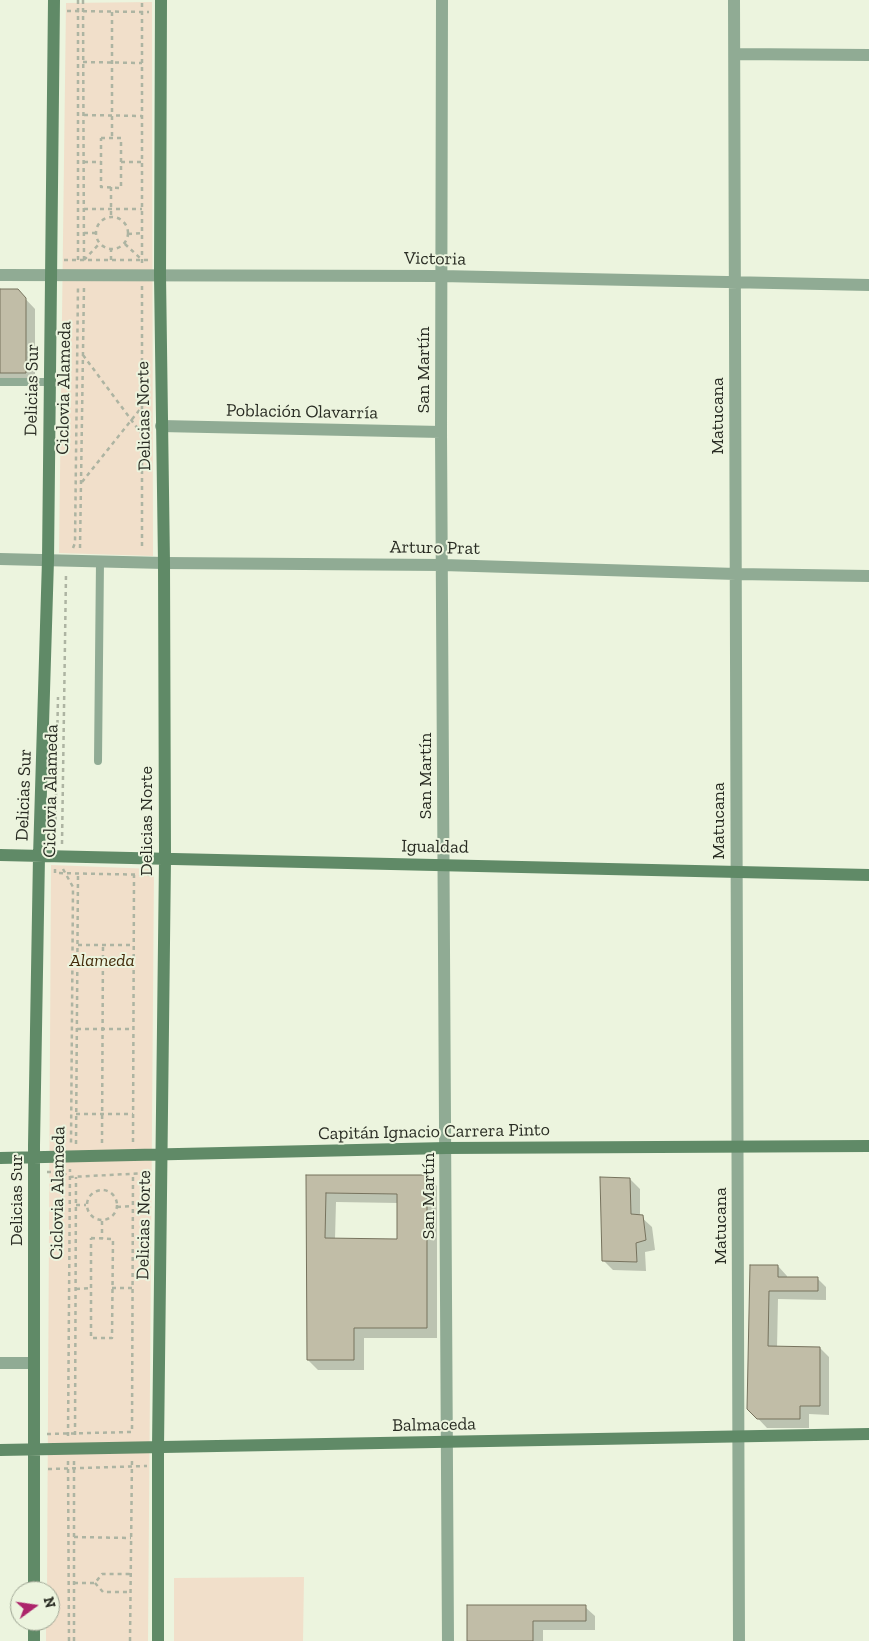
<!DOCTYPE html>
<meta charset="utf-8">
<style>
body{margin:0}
#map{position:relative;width:869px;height:1641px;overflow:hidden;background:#ecf4de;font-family:"Zilla Slab",serif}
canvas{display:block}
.north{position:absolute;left:10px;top:1581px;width:50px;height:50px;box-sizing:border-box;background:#ecf4de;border:1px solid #9ea493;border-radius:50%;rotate:76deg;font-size:14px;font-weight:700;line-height:20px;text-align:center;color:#292c23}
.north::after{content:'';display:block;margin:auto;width:18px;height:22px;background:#ac256b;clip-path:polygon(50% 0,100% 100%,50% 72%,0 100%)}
</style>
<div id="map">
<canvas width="869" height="1641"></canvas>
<div class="north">N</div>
</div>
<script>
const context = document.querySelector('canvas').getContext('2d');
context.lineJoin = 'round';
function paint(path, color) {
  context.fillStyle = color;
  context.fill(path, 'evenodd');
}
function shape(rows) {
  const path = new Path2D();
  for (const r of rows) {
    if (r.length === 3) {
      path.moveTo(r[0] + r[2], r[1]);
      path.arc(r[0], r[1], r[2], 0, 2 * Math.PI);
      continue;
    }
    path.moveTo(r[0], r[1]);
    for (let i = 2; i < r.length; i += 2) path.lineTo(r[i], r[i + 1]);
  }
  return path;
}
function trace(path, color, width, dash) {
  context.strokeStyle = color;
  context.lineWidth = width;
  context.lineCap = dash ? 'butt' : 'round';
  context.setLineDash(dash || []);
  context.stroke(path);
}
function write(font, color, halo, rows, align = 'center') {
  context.font = font + ' "Zilla Slab",serif';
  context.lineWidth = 4;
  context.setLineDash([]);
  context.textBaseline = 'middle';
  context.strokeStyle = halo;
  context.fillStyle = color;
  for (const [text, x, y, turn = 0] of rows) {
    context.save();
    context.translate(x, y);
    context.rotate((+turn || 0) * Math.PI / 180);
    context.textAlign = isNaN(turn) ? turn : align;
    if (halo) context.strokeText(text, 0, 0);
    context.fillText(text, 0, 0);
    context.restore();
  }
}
paint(shape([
 [152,2,153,556,59,553,66,3],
 [51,865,154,869,148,1641,46,1641,46,1621,50,1621,50,1591,47,1591],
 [304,1577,303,1641,174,1641,174,1578]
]), '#f1dfca');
paint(shape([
 [0,290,17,290,35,309,35,382,0,382],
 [308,1176,427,1176,437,1186,437,1338,364,1338,364,1370,318,1370,308,1360],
 [336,1202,398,1203,398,1240,335,1239],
 [630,1179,640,1189,640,1216,652,1227,655,1250,645,1252,646,1271,613,1270,603,1260],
 [751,1266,778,1266,787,1276,787,1278,817,1278,826,1287,826,1300,778,1299,777,1348,820,1348,829,1357,829,1415,809,1414,809,1428,767,1428,749,1409],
 [468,1606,585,1607,595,1616,595,1630,543,1630,543,1641,468,1641]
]), '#0003');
const building = shape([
 [0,289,18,289,26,298,26,373,0,373,0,289],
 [306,1175,427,1175,427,1328,354,1328,354,1360,307,1360,306,1175],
 [326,1193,397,1194,397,1239,325,1238,326,1193],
 [600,1177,630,1178,631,1214,643,1215,646,1240,636,1243,637,1262,602,1261,600,1177],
 [750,1265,778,1265,778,1277,818,1277,818,1291,769,1291,768,1346,820,1347,820,1406,800,1406,800,1419,757,1419,747,1409,750,1265],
 [467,1605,586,1605,586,1621,533,1621,533,1641,467,1641,467,1605]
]);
paint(building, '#c1bda7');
trace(building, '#76725d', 1);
trace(shape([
 [78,0,78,263],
 [83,0,84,263],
 [67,11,149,12],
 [112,12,112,138],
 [83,62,142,63],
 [84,115,142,116],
 [101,138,121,138,121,188,101,187,101,138],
 [84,162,101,162],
 [121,162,142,162],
 [111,187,111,218],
 [84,209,142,209],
 [112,233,16],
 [84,233,96,233],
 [128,234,142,233],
 [125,244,141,259],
 [64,260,149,260],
 [84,260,100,243],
 [111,260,111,249],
 [142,263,142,0],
 [142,286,142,550],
 [83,355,141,433],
 [82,482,141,408],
 [73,548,75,543,78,286],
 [80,548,84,286],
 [55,844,58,697],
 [62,844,66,574],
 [55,869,55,873,154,875],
 [63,869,73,887,71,1143],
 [78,945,134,945],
 [77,1029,133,1029],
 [76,1114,133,1114],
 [133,1142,134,875],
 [102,1143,103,945],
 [76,1144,78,873],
 [47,1172,61,1172,70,1177,148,1173],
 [102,1205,15],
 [76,1205,86,1205],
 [117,1207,133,1206],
 [102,1221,102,1239],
 [91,1238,113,1239,112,1338,91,1338,91,1238],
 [112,1288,133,1288],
 [76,1289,91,1288],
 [47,1434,132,1432,133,1174],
 [75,1435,76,1177],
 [68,1436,70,1169],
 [68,1461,69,1641],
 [74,1461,74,1641],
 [48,1469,147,1466],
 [74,1537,131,1538],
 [74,1583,95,1583,102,1574,131,1574],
 [95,1583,103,1592,131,1592],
 [130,1641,132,1459]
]), '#adb4a2', 2.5, [4, 4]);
trace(shape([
 [0,382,50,382],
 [98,761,100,561]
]), '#90ab94', 8);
trace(shape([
 [442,0,441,432,448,1641],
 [734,0,739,1641],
 [735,54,869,55],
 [0,275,441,276,869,285],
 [161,426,441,432],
 [0,559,164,563,443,565,736,574,869,576],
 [0,1363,34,1363]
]), '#90ab94', 12);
trace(shape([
 [0,855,869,875],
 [0,1158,446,1148,869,1146],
 [0,1450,869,1434],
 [34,1591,34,1145,39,856,48,560,54,0],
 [34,1641,34,1621],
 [158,1641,158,1447,165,859,164,563,160,275,161,0]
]), '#608a67', 12);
write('18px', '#292c23', '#ecf4de', [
 ["Victoria",435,259,1],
 ["San Martín",424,370,-90],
 ["Ciclovia Alameda",64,388,-89],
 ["Delicias Sur",32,390,-89],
 ["Población Olavarría",302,412,1],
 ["Delicias Norte",144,416,-91],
 ["Matucana",718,416,-90],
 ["Arturo Prat",435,548,1],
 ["San Martín",426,776,-90],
 ["Ciclovia Alameda",51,791,-89],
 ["Delicias Sur",24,795,-88],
 ["Delicias Norte",147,821,-90],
 ["Matucana",719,821,-90],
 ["Igualdad",435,847,1],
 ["Capitán Ignacio Carrera Pinto",434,1132,-1],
 ["Ciclovia Alameda",58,1193,-89],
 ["San Martín",429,1196,-90],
 ["Delicias Sur",17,1200,-90],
 ["Delicias Norte",144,1225,-89],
 ["Matucana",721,1226,-90],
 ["Balmaceda",434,1425,-1]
]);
write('italic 18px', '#442c0b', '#ecf4de', [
 ["Alameda",102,961]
]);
</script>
